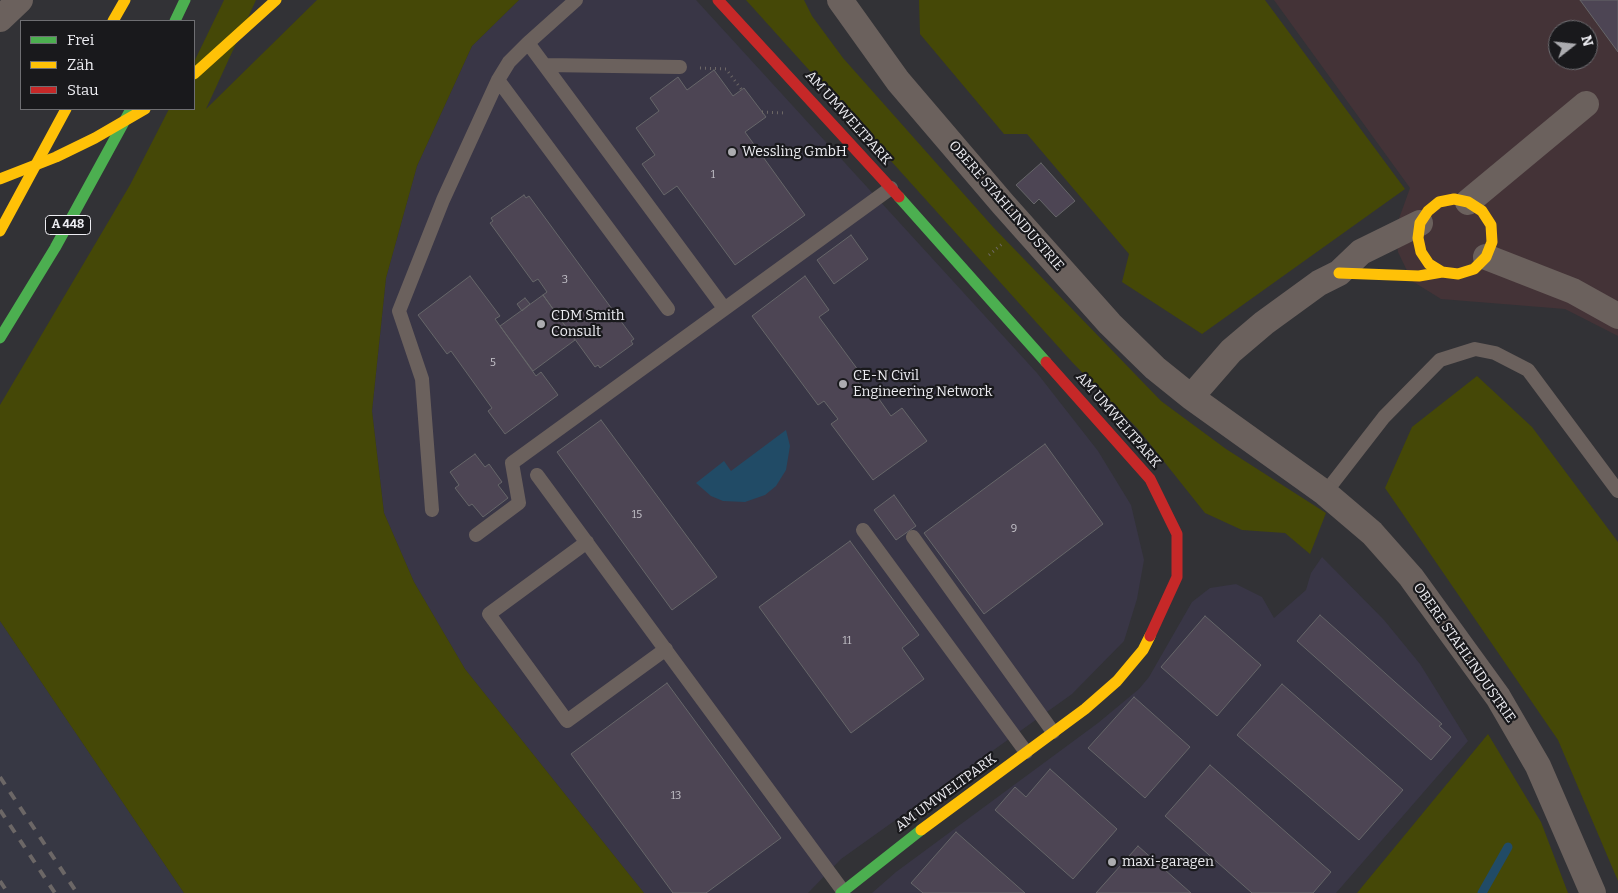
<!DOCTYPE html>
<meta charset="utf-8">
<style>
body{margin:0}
#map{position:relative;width:1618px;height:893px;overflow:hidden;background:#323236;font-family:Bitter,serif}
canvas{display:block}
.legend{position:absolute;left:20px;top:20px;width:175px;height:90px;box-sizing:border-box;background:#19191c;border:1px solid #6e6e72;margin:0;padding:6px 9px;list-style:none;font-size:15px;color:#ededf2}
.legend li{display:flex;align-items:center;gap:10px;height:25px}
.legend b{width:25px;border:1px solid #6e6e72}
.north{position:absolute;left:1548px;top:20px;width:50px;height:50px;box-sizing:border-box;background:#19191c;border:1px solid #6e6e72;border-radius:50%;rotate:74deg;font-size:14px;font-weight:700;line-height:20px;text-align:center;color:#ededf2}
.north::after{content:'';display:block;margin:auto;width:18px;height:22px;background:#acacb0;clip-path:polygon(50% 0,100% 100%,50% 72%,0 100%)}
</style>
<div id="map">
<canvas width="1618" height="893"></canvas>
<ul class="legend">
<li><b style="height:6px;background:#4caf50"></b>Frei</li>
<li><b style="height:6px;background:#ffc107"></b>Zäh</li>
<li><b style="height:6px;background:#c62828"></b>Stau</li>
</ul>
<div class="north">N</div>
</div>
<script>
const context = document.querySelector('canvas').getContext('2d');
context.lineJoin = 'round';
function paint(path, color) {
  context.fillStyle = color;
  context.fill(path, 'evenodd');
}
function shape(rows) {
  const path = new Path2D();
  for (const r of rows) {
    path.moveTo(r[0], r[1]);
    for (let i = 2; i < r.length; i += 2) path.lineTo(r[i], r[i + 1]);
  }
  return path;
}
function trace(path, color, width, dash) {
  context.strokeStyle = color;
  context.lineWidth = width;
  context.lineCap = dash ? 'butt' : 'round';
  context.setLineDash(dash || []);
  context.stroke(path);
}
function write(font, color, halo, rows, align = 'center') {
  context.font = font + ' Bitter,serif';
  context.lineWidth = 4.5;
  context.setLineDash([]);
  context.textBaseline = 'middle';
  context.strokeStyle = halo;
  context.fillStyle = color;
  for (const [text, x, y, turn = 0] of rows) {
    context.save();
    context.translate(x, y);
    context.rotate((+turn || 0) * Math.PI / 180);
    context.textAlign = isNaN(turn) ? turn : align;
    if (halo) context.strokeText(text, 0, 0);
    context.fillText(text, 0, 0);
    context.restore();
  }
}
paint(shape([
 [519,0,696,0,1037,373,1098,451,1131,505,1144,560,1137,599,1124,641,1072,694,841,859,808,893,644,893,465,669,414,582,384,513,372,411,386,278,417,166,472,46],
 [1322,557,1384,620,1420,664,1468,741,1336,893,872,893,896,872,1098,723,1139,689,1149,677,1192,602,1210,588,1236,584,1262,597,1274,618,1306,590,1311,573]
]), '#393646');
paint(shape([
 [1274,0,1618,0,1618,336,1565,309,1441,299,1412,281,1398,252,1396,227,1410,188],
 [1558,30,1588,30,1588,60,1558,60]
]), '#443337');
paint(shape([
 [0,621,184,893,0,893]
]), '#373844');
paint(shape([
 [224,0,256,0,206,109,317,0,519,0,472,46,417,166,386,278,372,411,384,513,414,582,465,669,644,893,184,893,0,621,0,405,130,185,169,109,194,109,194,62],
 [746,0,804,0,812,16,843,58,993,227,1161,401,1226,449,1326,513,1310,554,1285,533,1242,530,1205,513,1138,429,1072,362],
 [919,0,1265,0,1405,189,1202,334,1122,282,1129,254,1027,134,1004,134,920,34],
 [1477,376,1532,427,1618,542,1618,881,1558,740,1385,488,1412,427],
 [1488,734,1541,822,1568,893,1357,893]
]), '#454807');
paint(shape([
 [786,430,790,446,786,470,776,486,765,495,745,502,723,501,711,496,696,483,724,461,731,471]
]), '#214b66');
trace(shape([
 [1482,893,1508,847]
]), '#214b66', 9);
const building = shape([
 [1580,0,1618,0,1618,52,1580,0],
 [714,70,733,96,744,88,766,117,745,132,805,215,735,265,677,186,664,195,642,164,655,155,636,128,659,111,650,98,678,77,687,90,714,70],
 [1041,163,1075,201,1056,217,1039,199,1034,204,1016,185,1041,163],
 [524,195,526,198,529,196,634,339,631,341,633,344,600,368,598,365,595,367,543,295,547,292,538,279,533,282,490,223,493,221,491,218,524,195],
 [851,235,868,259,834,284,817,260,851,235],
 [470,276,500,316,495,319,536,376,541,372,558,395,505,434,488,411,492,408,451,351,447,354,418,315,470,276],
 [805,276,829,310,819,317,861,374,855,378,869,397,874,392,891,416,902,408,927,441,873,480,831,424,838,419,824,401,818,405,752,316,805,276],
 [543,295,575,340,533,371,500,326,543,295],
 [525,298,530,304,522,311,517,304,525,298],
 [601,420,717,577,672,610,557,452,601,420],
 [1045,444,1103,524,984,614,924,533,1045,444],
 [475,454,485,467,489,464,502,482,498,485,508,498,483,517,472,504,469,506,455,488,459,485,450,472,475,454],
 [894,495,916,526,896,540,874,510,894,495],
 [850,541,919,635,902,648,924,679,851,733,759,607,850,541],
 [1320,615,1442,724,1439,726,1451,737,1431,760,1297,641,1320,615],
 [1205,616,1261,665,1217,716,1161,667,1205,616],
 [667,683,781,838,706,893,673,893,571,754,667,683],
 [1282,684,1403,790,1359,840,1237,735,1282,684],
 [1134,697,1190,747,1145,798,1088,748,1134,697],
 [1210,765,1331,872,1313,893,1252,893,1165,816,1210,765],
 [1050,769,1117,829,1073,879,995,810,1015,787,1026,797,1050,769],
 [956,832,1025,893,923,893,911,883,956,832],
 [1138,846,1191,893,1096,893,1138,846]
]);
paint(building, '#4d4554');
trace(building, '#666669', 1);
trace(shape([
 [700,68,726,69,742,90],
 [762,112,785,113],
 [989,255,1003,243]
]), '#6e6866', 3, [1, 4]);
trace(shape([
 [528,43,724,308],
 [546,65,680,67],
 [498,80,668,309],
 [537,475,843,891],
 [1325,493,1384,417,1440,360,1475,349,1495,353,1528,370,1618,491],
 [432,510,422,379,399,311,443,200,498,80,509,62,528,43,576,0],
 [863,530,1026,752],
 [476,535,519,503,512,463,891,188],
 [913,537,1053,732],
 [587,542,489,614,567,721,666,649]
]), '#6b615d', 14);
trace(shape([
 [840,0,898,81,1003,204,1110,324,1155,368,1191,397,1325,493,1372,533,1411,577,1498,697,1538,766,1593,893],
 [0,19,20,0],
 [1468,202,1586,104],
 [1486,257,1573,291,1618,316],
 [1191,397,1231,351,1264,323,1319,283,1339,273,1361,252,1420,223]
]), '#6b615d', 26);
trace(shape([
 [175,21,185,0],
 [899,197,1046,362],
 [0,338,55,248,130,111],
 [841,893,921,830]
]), '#4caf50', 11);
trace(shape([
 [113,21,125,0],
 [194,74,276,0],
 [0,231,66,109],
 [1339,273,1419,276,1442,272,1458,274,1474,269,1486,257,1492,242,1491,225,1482,211,1468,202,1454,199,1439,202,1428,211,1420,223,1418,238,1421,252,1429,264,1442,272],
 [921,830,1085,709,1117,681,1143,650,1150,636]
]), '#ffc107', 11);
trace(shape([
 [718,0,899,197],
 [1046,362,1150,479,1177,534,1177,577,1150,636]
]), '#c62828', 11);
trace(shape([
 [0,777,77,893],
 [0,810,55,893],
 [0,881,8,893]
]), '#6c6766', 4, [9, 9]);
trace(shape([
 [0,179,56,157,95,138,145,109]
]), '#ffc107', 11);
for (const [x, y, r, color] of [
 [732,152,5,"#acacb0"],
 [541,324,5,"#acacb0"],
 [843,384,5,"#acacb0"],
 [1112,862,5,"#acacb0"]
]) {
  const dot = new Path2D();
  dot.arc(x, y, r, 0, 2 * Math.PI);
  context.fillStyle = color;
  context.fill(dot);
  trace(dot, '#19191c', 2);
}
write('11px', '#c5c3ca', null, [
 ["1",713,175],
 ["3",565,280],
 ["5",493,363],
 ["15",637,515],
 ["9",1014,529],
 ["11",847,641],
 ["13",676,796]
]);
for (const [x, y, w] of [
 [68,225,45]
]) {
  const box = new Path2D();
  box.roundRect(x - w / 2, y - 9.5, w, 19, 4);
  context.fillStyle = '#19191c';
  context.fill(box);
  trace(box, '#ededf2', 1);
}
write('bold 12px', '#ededf2', null, [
 ["A 448",68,225]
]);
write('14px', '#ededf2', '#19191c', [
 ["AM UMWELTPARK",848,118,48],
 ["OBERE STAHLINDUSTRIE",1006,206,49],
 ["AM UMWELTPARK",1118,420,49],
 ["OBERE STAHLINDUSTRIE",1464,653,55],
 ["AM UMWELTPARK",946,793,-36]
]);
write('14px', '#ededf2', '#19191c', [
 ["Wessling GmbH",742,152],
 ["CDM Smith",551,316],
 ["Consult",551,332],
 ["CE-N Civil",853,376],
 ["Engineering Network",853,392],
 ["maxi-garagen",1122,862]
], 'left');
</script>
